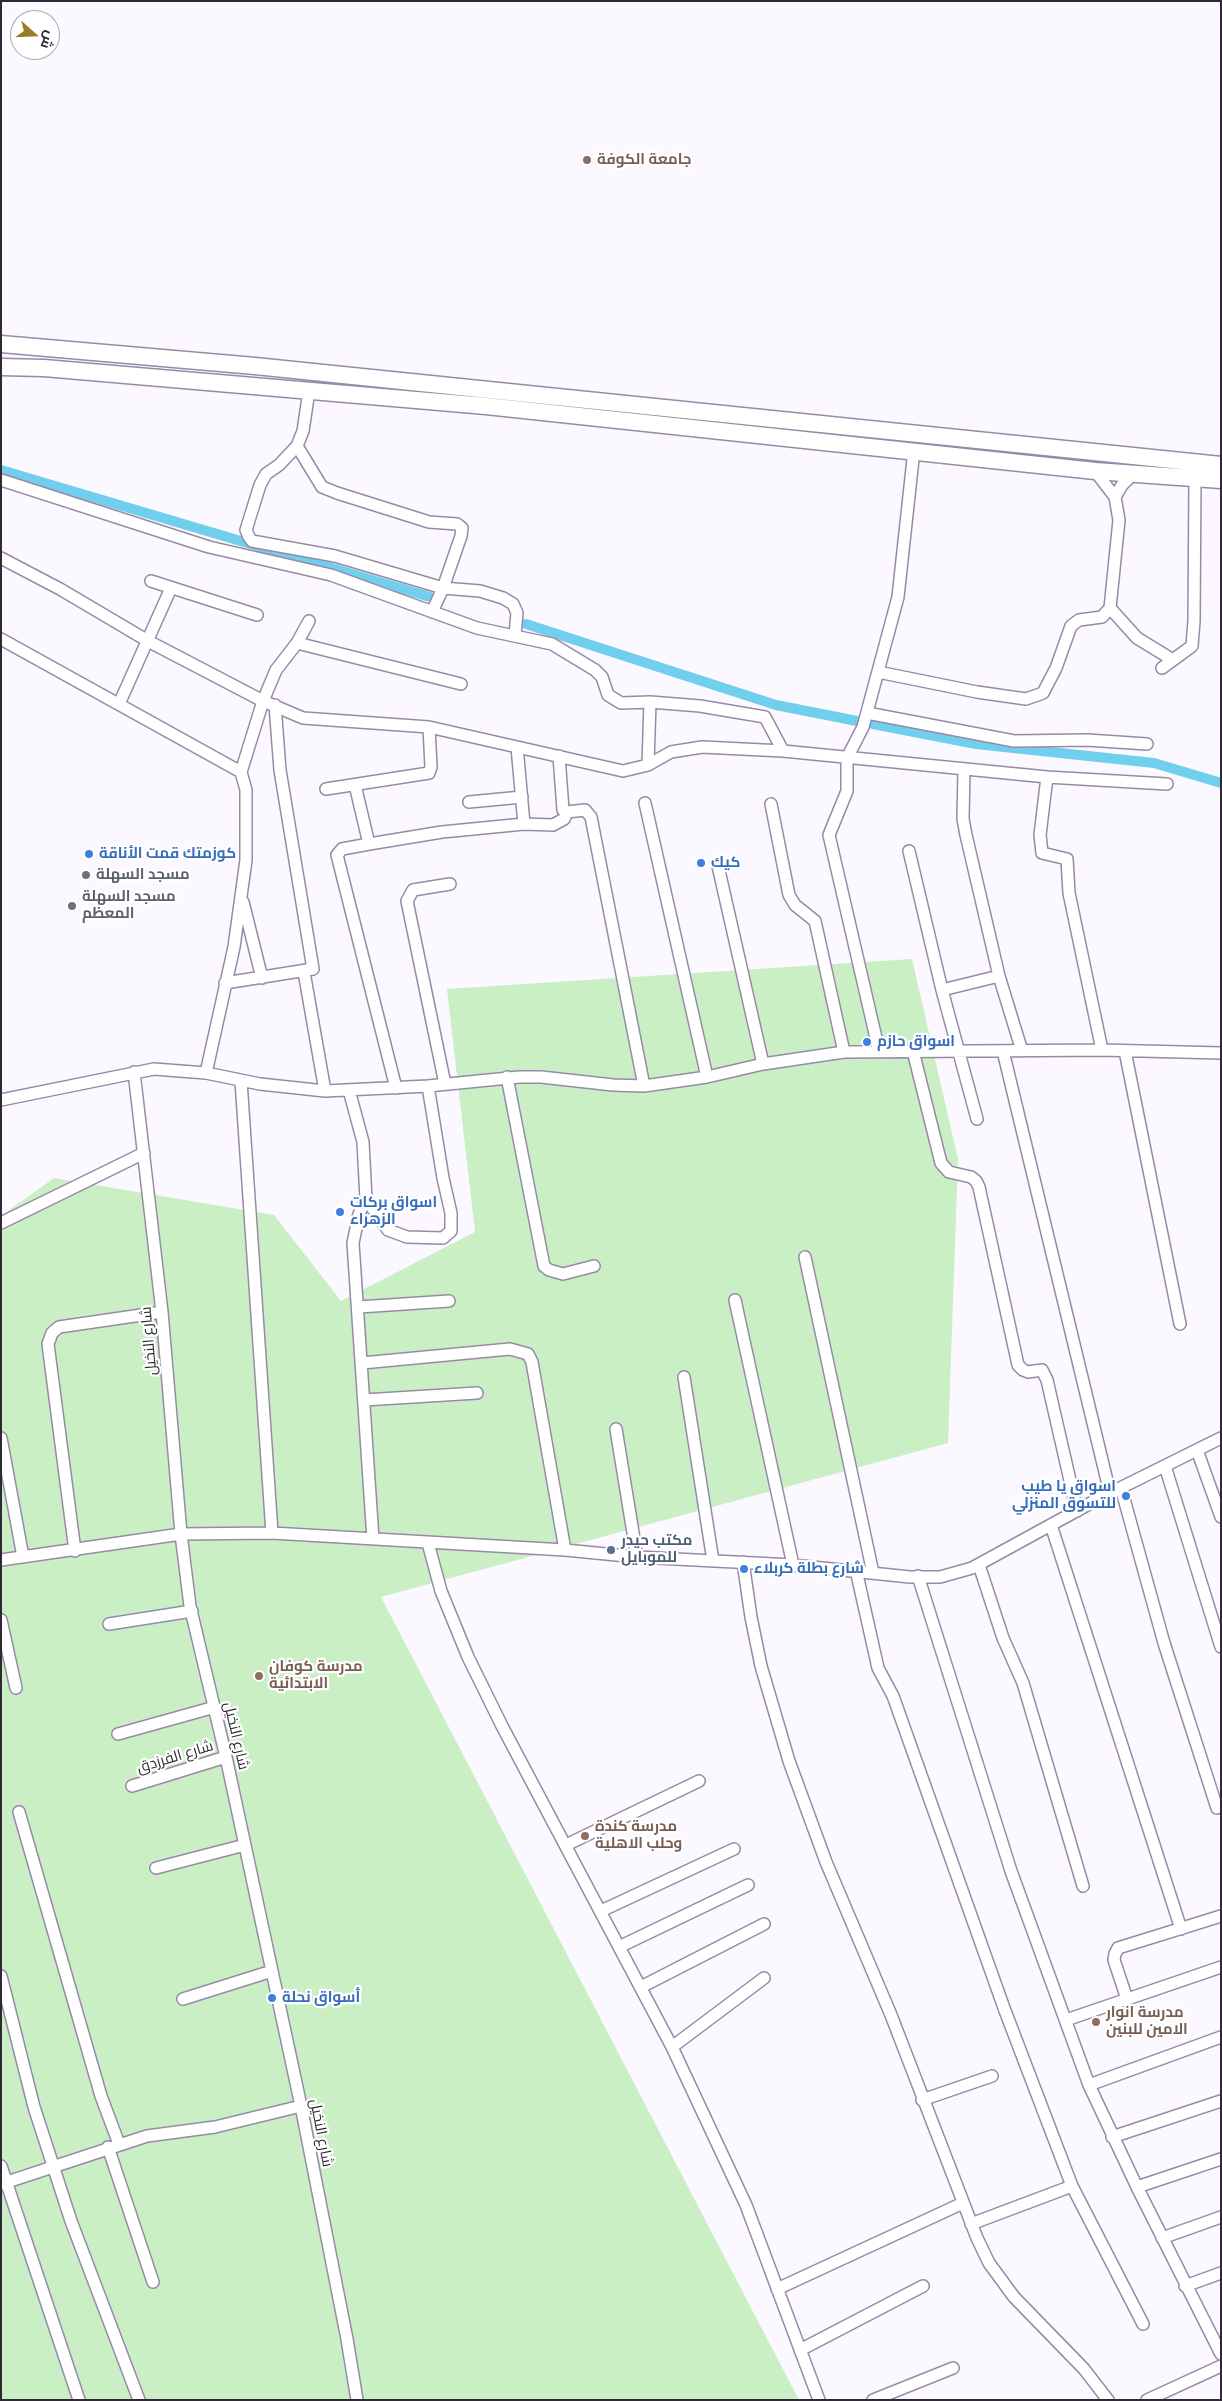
<!DOCTYPE html>
<meta charset="utf-8">
<style>
body{margin:0}
#map{position:relative;width:1222px;height:2401px;overflow:hidden;background:#fbf8ff;font-family:"IBM Plex Serif",Cairo,serif}
canvas{display:block}
.frame{position:absolute;inset:0;border:2px solid #2f2935;pointer-events:none}
.north{position:absolute;left:10px;top:10px;width:50px;height:50px;box-sizing:border-box;background:#fff;border:1px solid #aca9ae;border-radius:50%;rotate:110deg;font-size:14px;font-weight:700;line-height:20px;text-align:center;color:#2f2935}
.north::after{content:'';display:block;margin:auto;width:18px;height:22px;background:#997c25;clip-path:polygon(50% 0,100% 100%,50% 72%,0 100%)}
</style>
<div id="map">
<canvas width="1222" height="2401"></canvas>
<div class="frame"></div>
<div class="north">ش</div>
</div>
<script>
const context = document.querySelector('canvas').getContext('2d');
context.lineJoin = 'round';
function paint(path, color) {
  context.fillStyle = color;
  context.fill(path, 'evenodd');
}
function shape(rows) {
  const path = new Path2D();
  for (const r of rows) {
    path.moveTo(r[0], r[1]);
    for (let i = 2; i < r.length; i += 2) path.lineTo(r[i], r[i + 1]);
  }
  return path;
}
function trace(path, color, width, dash) {
  context.strokeStyle = color;
  context.lineWidth = width;
  context.lineCap = dash ? 'butt' : 'round';
  context.setLineDash(dash || []);
  context.stroke(path);
}
function write(font, color, halo, rows, align = 'center') {
  context.font = font + ' "IBM Plex Serif",Cairo,serif';
  context.lineWidth = 4.5;
  context.setLineDash([]);
  context.textBaseline = 'middle';
  context.strokeStyle = halo;
  context.fillStyle = color;
  for (const [text, x, y, turn = 0] of rows) {
    context.save();
    context.translate(x, y);
    context.rotate((+turn || 0) * Math.PI / 180);
    context.textAlign = isNaN(turn) ? turn : align;
    if (halo) context.strokeText(text, 0, 0);
    context.fillText(text, 0, 0);
    context.restore();
  }
}
paint(shape([
 [912,959,958,1159,948,1443,381,1597,799,2400,1,2400,1,1216,54,1178,274,1215,341,1301,475,1232,447,989]
]), '#caefc4');
trace(shape([
 [1,470,430,597],
 [526,624,776,705,857,721],
 [873,724,976,744,1154,763,1221,783]
]), '#70cfec', 10);
const minor = shape([
 [309,391,303,431,297,446,279,465,266,474,260,485,246,530,249,537,252,541,335,556,443,588,480,591,503,598,513,604,517,613,515,635],
 [297,446,322,487,337,493,429,522,457,524,462,528,461,536,443,588,432,612],
 [1,480,209,547,331,575,477,628,552,644,595,670,602,677,608,695,621,703,650,702,700,706,765,717,783,751],
 [1115,497,1122,485,1133,474],
 [1,558,60,589,148,641,263,701,303,718,429,727,623,771,648,765,671,752,702,747,783,751,1047,777,1167,784],
 [151,581,257,615],
 [1110,608,1137,638,1173,660],
 [1,639,241,772],
 [297,643,461,684],
 [1162,668,1192,646,1194,621,1195,478],
 [878,672,977,692,1026,699,1043,693,1056,668,1071,626,1079,620,1102,617,1110,608,1119,520,1115,497,1095,471],
 [119,704,171,588],
 [867,713,1014,741,1087,740,1147,744],
 [517,747,524,824],
 [559,756,563,810,567,812,585,810,591,817,644,1086],
 [648,765,650,702],
 [964,769,963,819,966,835,999,976,1022,1051],
 [1047,777,1040,835,1042,853,1067,859,1069,893,1102,1050],
 [355,785,369,844,342,849,337,855,396,1088],
 [326,789,429,773,431,767,429,727],
 [469,802,522,797],
 [645,803,707,1077],
 [771,804,789,895,795,905,815,921,844,1052],
 [369,844,442,832,524,824,553,825,564,819,567,812],
 [909,851,942,990,977,1119],
 [718,866,763,1064],
 [243,902,262,978],
 [304,972,325,1091],
 [225,983,313,969,280,770,275,705],
 [942,990,999,976],
 [879,1051,829,835,847,791,847,758,863,727,898,597,914,450],
 [913,1051,941,1163,949,1172,971,1177,976,1181,979,1187,1018,1365,1023,1370,1028,1372,1042,1370,1047,1380,1077,1511],
 [1003,1051,1110,1493],
 [1125,1051,1180,1324],
 [134,1072,162,1312,181,1534,190,1606,226,1757,301,2106,347,2339,357,2400],
 [206,1073,234,947,246,860,246,790,241,772,263,701,276,670,297,643,309,621],
 [507,1077,544,1266,549,1270,563,1274,594,1266],
 [241,1081,272,1533],
 [445,1084,407,901,413,890,450,884],
 [349,1090,363,1142,366,1199,359,1214,353,1243,373,1539],
 [1,1100,154,1069,206,1073,260,1084,325,1091,428,1086,519,1077,541,1077,613,1085,644,1086,707,1077,763,1064,844,1052,1102,1050,1221,1053],
 [366,1199,388,1230,407,1237,443,1238,451,1231,451,1213,443,1178,428,1086],
 [1,1223,144,1153],
 [805,1257,873,1573],
 [735,1300,793,1565],
 [359,1307,449,1301],
 [362,1363,510,1349,528,1354,532,1362,565,1550],
 [684,1377,713,1561],
 [364,1400,477,1393],
 [616,1429,637,1557],
 [1,1438,23,1557],
 [1197,1450,1221,1517],
 [1165,1466,1221,1647],
 [1121,1488,1164,1643,1217,1808],
 [1051,1525,1181,1929],
 [428,1543,441,1591,468,1657,502,1726,672,2047,746,2205,819,2400],
 [75,1551,48,1344,52,1333,59,1327,162,1312],
 [1,1560,181,1534,272,1533,565,1550,637,1557,793,1565,910,1577,940,1577,972,1568,1100,1498,1221,1438],
 [743,1562,751,1617,761,1666,789,1761,826,1862,891,2015,977,2238,989,2263,1014,2297,1084,2369,1108,2400],
 [979,1565,1003,1638,1023,1683,1083,1886],
 [856,1570,878,1668,893,1696,1004,2008,1072,2186,1143,2324],
 [918,1576,1011,1871,1089,2085,1137,2187,1221,2354],
 [1,1620,16,1688],
 [109,1624,192,1611],
 [118,1734,215,1707],
 [132,1786,226,1757],
 [19,1812,101,2096,119,2144],
 [566,1845,699,1781],
 [156,1868,245,1845],
 [601,1911,734,1849],
 [619,1947,748,1885],
 [1,1976,34,2107,71,2221,139,2400],
 [641,1987,764,1924],
 [183,1999,272,1971],
 [1127,1999,1114,1960,1115,1954,1118,1948,1221,1916],
 [1066,2020,1221,1967],
 [672,2047,764,1978],
 [1089,2085,1221,2037],
 [922,2100,992,2076],
 [1112,2137,1221,2101],
 [108,2147,153,2282],
 [1,2166,79,2400],
 [1,2184,147,2136,215,2127,301,2106],
 [1137,2187,1221,2159],
 [971,2224,1072,2186],
 [1162,2238,1221,2217],
 [1185,2286,1221,2273],
 [777,2289,963,2203],
 [800,2350,923,2286],
 [873,2400,953,2368],
 [1147,2400,1221,2366]
]);
const secondary = shape([
 [1,344,255,366,1221,465],
 [1,367,44,368,486,406,1095,471,1221,480]
]);
trace(minor, '#988aa7', 14);
trace(secondary, '#988aa7', 19);
trace(minor, '#fff', 11);
trace(secondary, '#fff', 16);
for (const [x, y, r, color] of [
 [587,160,5,"#8d6e63"],
 [89,854,5,"#3f7fe0"],
 [701,863,5,"#3f7fe0"],
 [86,875,5,"#6b7280"],
 [72,906,5,"#6b7280"],
 [867,1042,5,"#3f7fe0"],
 [340,1212,5,"#3f7fe0"],
 [1126,1496,5,"#3f7fe0"],
 [611,1550,5,"#5c6f8a"],
 [744,1569,5,"#3f7fe0"],
 [259,1676,5,"#8d6e63"],
 [585,1836,5,"#8d6e63"],
 [272,1998,5,"#3f7fe0"],
 [1096,2022,5,"#8d6e63"]
]) {
  const dot = new Path2D();
  dot.arc(x, y, r, 0, 2 * Math.PI);
  context.fillStyle = color;
  context.fill(dot);
  trace(dot, '#fff', 2);
}
write('bold 15px', '#785e54', '#fff', [
 ["جامعة الكوفة",597,160],
 ["مدرسة كوفان",269,1667],
 ["الابتدائية",269,1684],
 ["مدرسة كندة",595,1827],
 ["وحلب الاهلية",595,1844],
 ["مدرسة انوار",1106,2013],
 ["الامين للبنين",1106,2030]
], 'left');
write('bold 15px', '#366cbe', '#fff', [
 ["كوزمتك قمت الأناقة",99,854],
 ["كيك",711,863],
 ["اسواق حازم",877,1042],
 ["اسواق بركات",350,1203],
 ["الزهراء",350,1220],
 ["اسواق يا طيب",1116,1487,"right"],
 ["للتسوق المنزلي",1116,1504,"right"],
 ["شارع بطلة كربلاء",754,1569],
 ["أسواق نحلة",282,1998]
], 'left');
write('bold 15px', '#5b616d', '#fff', [
 ["مسجد السهلة",96,875],
 ["مسجد السهلة",82,897],
 ["المعظم",82,914]
], 'left');
write('15px', '#2f2935', '#fff', [
 ["شارع النخيل",149,1341,-95],
 ["شارع النخيل",236,1736,77],
 ["شارع الفرزدق",175,1757,-17],
 ["شارع النخيل",321,2133,79]
]);
write('bold 15px', '#4e5e75', '#fff', [
 ["مكتب حيدر",621,1541],
 ["للموبايل",621,1558]
], 'left');
</script>
